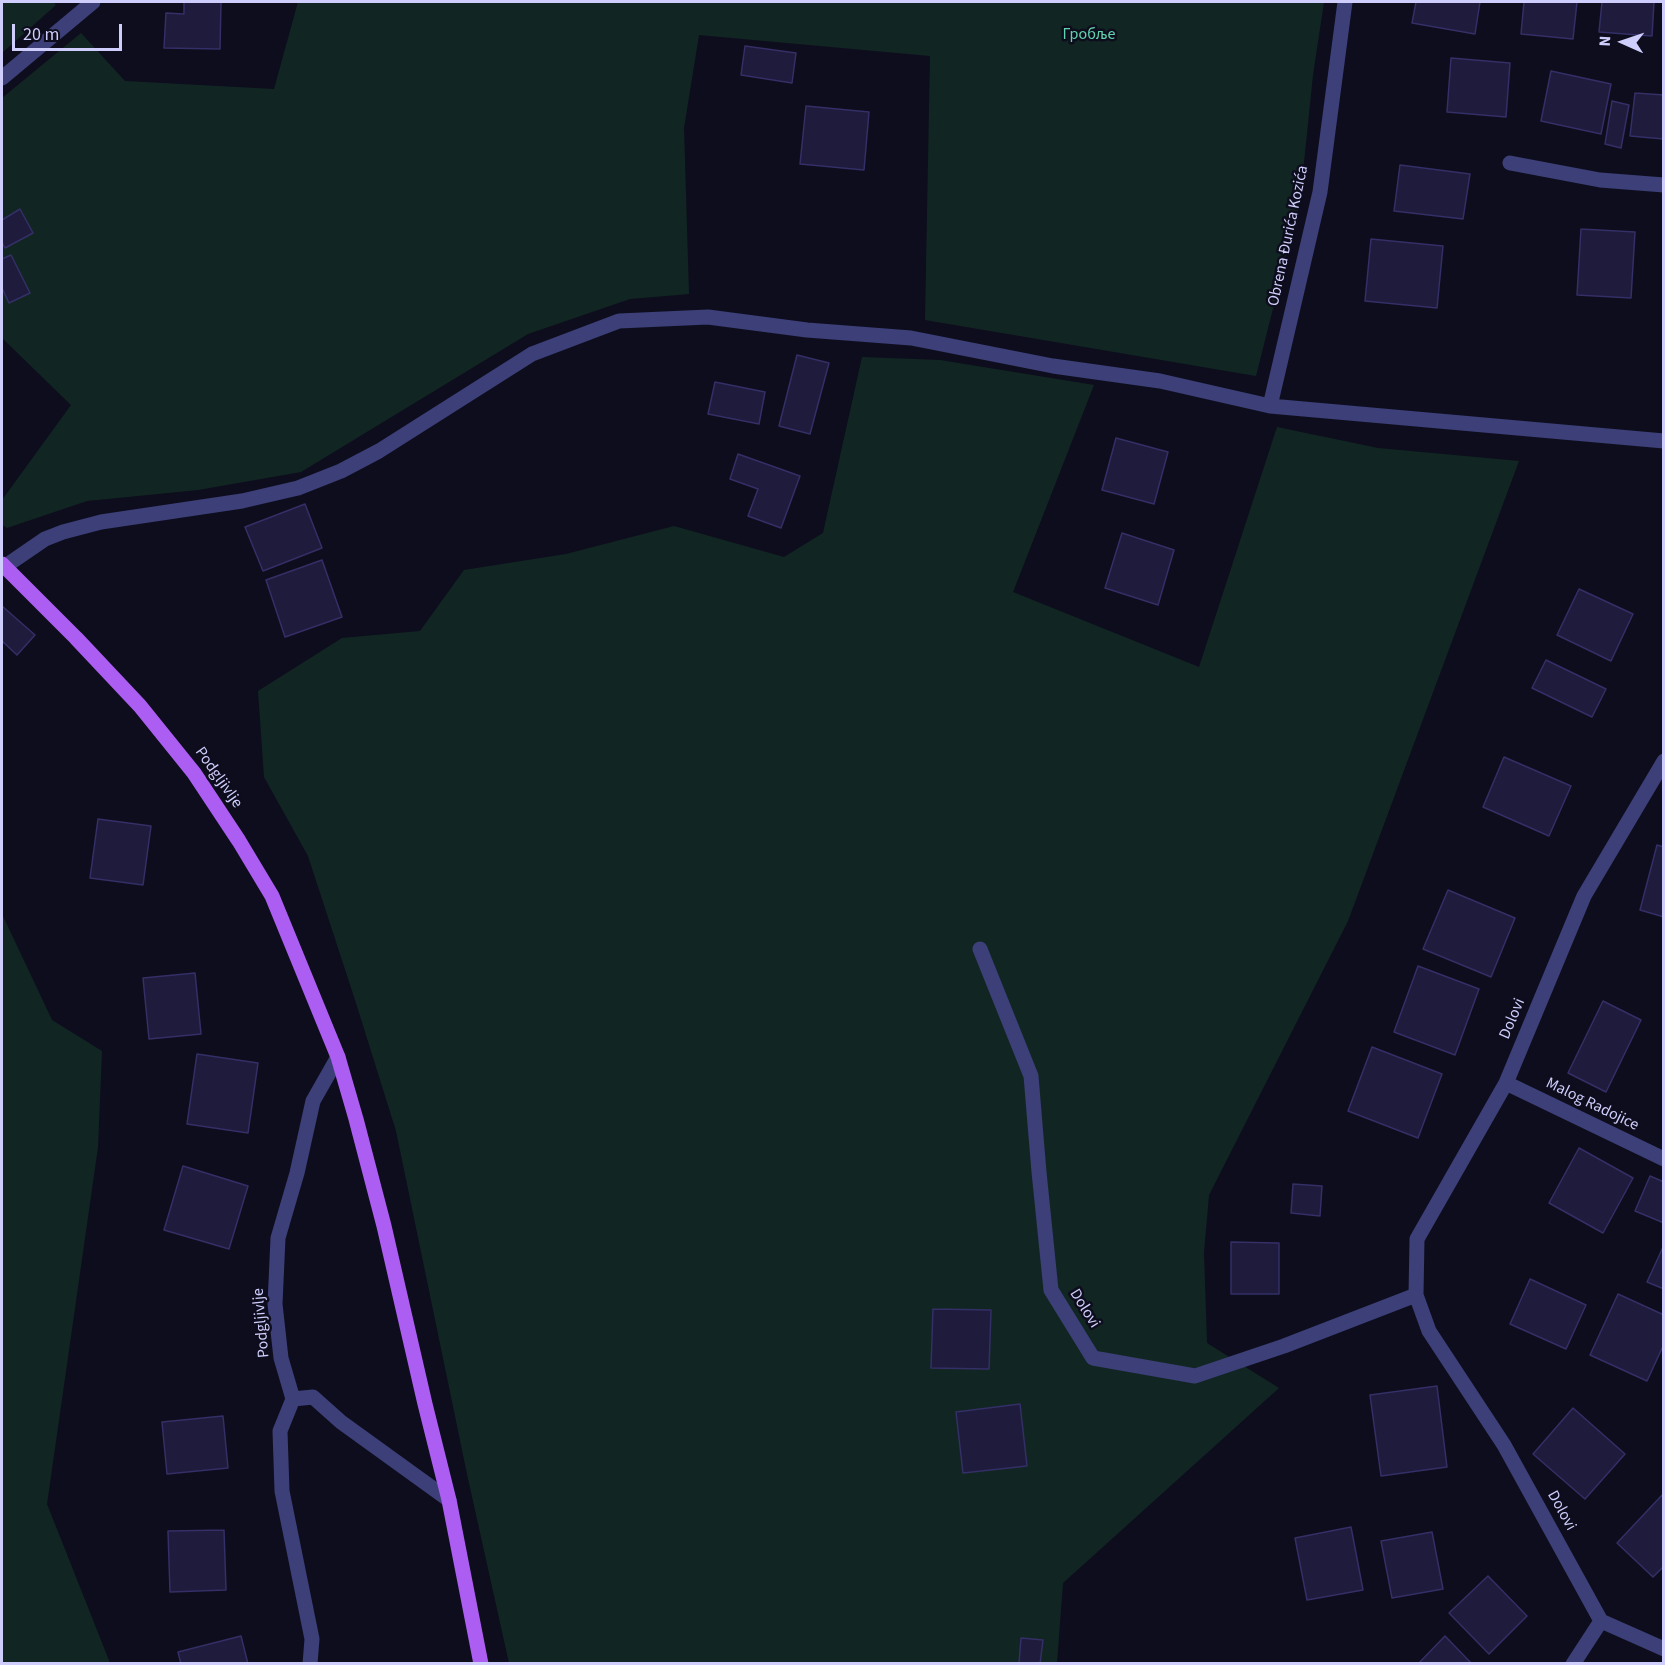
<!DOCTYPE html>
<meta charset="utf-8">
<style>
body{margin:0}
#map{position:relative;width:1665px;height:1665px;overflow:hidden;background:#0e0d1d;font-family:"Source Sans 3",sans-serif}
canvas{display:block}
.frame{position:absolute;inset:0;border:3px solid #cecdfb;pointer-events:none}
.north{position:absolute;left:1593px;top:12px;width:60px;height:60px;-webkit-text-stroke:4px #0e0d1d;paint-order:stroke;rotate:273deg;font-size:16px;font-weight:700;line-height:24px;text-align:center;color:#cecdfb}
.north::after{content:'';display:block;margin:auto;width:21px;height:27px;background:#cecdfb;clip-path:polygon(50% 0,100% 100%,50% 72%,0 100%)}
.scale{position:absolute;left:12px;top:24px;width:110px;height:27px;box-sizing:border-box;border:3px solid #cecdfb;border-top:0;padding-left:8px;font-size:18px;line-height:21px;white-space:nowrap;color:#cecdfb;-webkit-text-stroke:4px #0e0d1d;paint-order:stroke}
</style>
<div id="map">
<canvas width="1665" height="1665"></canvas>
<div class="frame"></div>
<div class="north">N</div>
<div class="scale">20 m</div>
</div>
<script>
const context = document.querySelector('canvas').getContext('2d');
context.lineJoin = 'round';
function paint(path, color) {
  context.fillStyle = color;
  context.fill(path, 'evenodd');
}
function shape(rows) {
  const path = new Path2D();
  for (const r of rows) {
    path.moveTo(r[0], r[1]);
    for (let i = 2; i < r.length; i += 2) path.lineTo(r[i], r[i + 1]);
  }
  return path;
}
function trace(path, color, width, dash) {
  context.strokeStyle = color;
  context.lineWidth = width;
  context.lineCap = dash ? 'butt' : 'round';
  context.setLineDash(dash || []);
  context.stroke(path);
}
function write(font, color, halo, rows, align = 'center') {
  context.font = font + ' "Source Sans 3",sans-serif';
  context.lineWidth = 5;
  context.setLineDash([]);
  context.textBaseline = 'middle';
  context.strokeStyle = halo;
  context.fillStyle = color;
  for (const [text, x, y, turn = 0] of rows) {
    context.save();
    context.translate(x, y);
    context.rotate((+turn || 0) * Math.PI / 180);
    context.textAlign = isNaN(turn) ? turn : align;
    if (halo) context.strokeText(text, 0, 0);
    context.fillText(text, 0, 0);
    context.restore();
  }
}
paint(shape([
 [2,2,53,2,56,5,2,53],
 [298,2,1324,2,1313,75,1300,201,1256,376,925,320,930,56,699,35,684,128,689,294,630,299,528,334,301,472,198,490,87,501,7,528,2,525,2,500,71,405,2,338,2,98,81,33,125,81,274,89],
 [862,357,940,360,1094,385,1013,592,1199,667,1277,427,1378,448,1519,461,1348,921,1209,1195,1204,1252,1207,1343,1279,1388,1063,1583,1057,1663,509,1663,467,1474,396,1131,356,1003,308,856,264,777,258,691,342,638,420,631,464,570,566,554,674,526,784,557,823,533],
 [2,914,52,1020,102,1051,98,1147,47,1504,110,1663,2,1663]
]), '#112623');
const building = shape([
 [184,2,221,2,220,49,164,48,166,13,184,14,184,2],
 [1416,2,1480,2,1475,34,1412,23,1416,2],
 [1524,2,1577,2,1573,39,1521,34,1524,2],
 [1602,2,1654,2,1652,36,1599,32,1602,2],
 [745,46,796,53,792,83,741,75,745,46],
 [1451,58,1510,63,1506,117,1447,112,1451,58],
 [1551,71,1611,84,1601,134,1541,121,1551,71],
 [1635,93,1664,95,1664,139,1630,136,1635,93],
 [1612,101,1629,105,1621,148,1605,144,1612,101],
 [806,106,869,112,864,170,800,164,806,106],
 [1400,165,1470,174,1463,219,1394,211,1400,165],
 [20,209,33,233,5,248,2,242,2,220,20,209],
 [1581,229,1635,232,1631,298,1577,295,1581,229],
 [1371,239,1443,246,1437,308,1365,301,1371,239],
 [11,255,30,293,9,303,2,288,2,259,11,255],
 [797,355,829,363,810,434,779,426,797,355],
 [715,382,765,392,759,424,708,414,715,382],
 [1116,438,1168,452,1154,504,1102,490,1116,438],
 [738,454,800,476,781,528,748,516,758,489,730,479,738,454],
 [305,504,322,548,263,571,245,527,305,504],
 [1122,533,1174,550,1158,605,1105,588,1122,533],
 [322,560,342,617,285,637,266,580,322,560],
 [1579,589,1633,614,1611,661,1557,635,1579,589],
 [2,606,35,635,17,655,2,641,2,606],
 [1546,660,1606,689,1592,717,1532,688,1546,660],
 [1504,757,1571,786,1549,836,1483,807,1504,757],
 [98,819,151,826,143,885,90,878,98,819],
 [1657,845,1664,847,1664,917,1640,910,1657,845],
 [1448,890,1515,918,1491,977,1423,949,1448,890],
 [1418,966,1479,989,1455,1055,1394,1032,1418,966],
 [195,973,201,1034,149,1039,143,978,195,973],
 [1603,1001,1641,1020,1606,1092,1568,1073,1603,1001],
 [1372,1047,1442,1074,1418,1138,1348,1111,1372,1047],
 [197,1054,258,1063,248,1133,187,1124,197,1054],
 [1579,1148,1633,1178,1603,1233,1549,1203,1579,1148],
 [183,1166,248,1186,229,1249,164,1230,183,1166],
 [1650,1176,1664,1182,1664,1223,1635,1211,1650,1176],
 [1293,1184,1322,1186,1320,1216,1291,1213,1293,1184],
 [1231,1242,1279,1243,1279,1294,1231,1294,1231,1242],
 [1664,1245,1664,1289,1647,1282,1664,1245],
 [1530,1279,1586,1305,1566,1349,1510,1324,1530,1279],
 [1618,1294,1664,1315,1664,1344,1647,1381,1590,1355,1618,1294],
 [933,1309,991,1310,989,1369,931,1368,933,1309],
 [1437,1386,1447,1467,1381,1476,1370,1395,1437,1386],
 [1020,1404,1027,1466,963,1473,956,1412,1020,1404],
 [1573,1408,1625,1454,1585,1499,1533,1454,1573,1408],
 [223,1416,228,1468,167,1474,162,1422,223,1416],
 [1664,1493,1664,1566,1653,1577,1617,1543,1664,1493],
 [1351,1527,1363,1590,1307,1600,1295,1538,1351,1527],
 [224,1530,226,1590,170,1592,168,1531,224,1530],
 [1432,1532,1443,1589,1392,1598,1381,1541,1432,1532],
 [1488,1576,1527,1616,1489,1654,1449,1613,1488,1576],
 [241,1636,248,1664,181,1664,178,1652,241,1636],
 [1445,1636,1472,1664,1418,1664,1445,1636],
 [1021,1638,1043,1640,1040,1664,1019,1664,1021,1638]
]);
paint(building, '#1e1b3c');
trace(building, '#342f66', 1.5);
trace(shape([
 [2,78,93,2],
 [1510,163,1600,180,1664,185],
 [1270,406,1320,192,1345,2],
 [4,567,45,539,63,532,101,522,242,501,298,488,341,471,379,451,532,354,619,321,708,317,807,330,911,338,1053,366,1160,381,1270,406,1664,441],
 [1664,761,1584,896,1506,1083,1417,1239,1416,1295,1429,1331,1504,1445,1601,1621,1664,1649],
 [980,949,1031,1076,1039,1172,1051,1290,1093,1358,1195,1376,1284,1346,1416,1295],
 [1506,1083,1664,1159],
 [293,1399,313,1397,341,1422,449,1500],
 [310,1664,312,1639,282,1491,280,1431,293,1399,281,1358,275,1304,278,1238,297,1173,313,1101,338,1057],
 [1573,1664,1601,1621]
]), '#3c3f78', 15);
trace(shape([
 [2,564,76,638,140,706,194,773,239,841,272,896,338,1057,356,1119,384,1226,425,1404,449,1500,481,1664]
]), '#ac5df2', 15);
write('16px', '#60d4ac', '#0e0d1d', [
 ["Гробље",1089,35]
]);
write('16px', '#cecdfb', '#0e0d1d', [
 ["Obrena Đurića Kozića",1289,236,-78],
 ["Podgljivlje",218,778,55],
 ["Dolovi",1513,1019,-67],
 ["Malog Radojice",1592,1105,26],
 ["Dolovi",1084,1309,58],
 ["Podgljivlje",262,1323,-95],
 ["Dolovi",1561,1511,61]
]);
</script>
